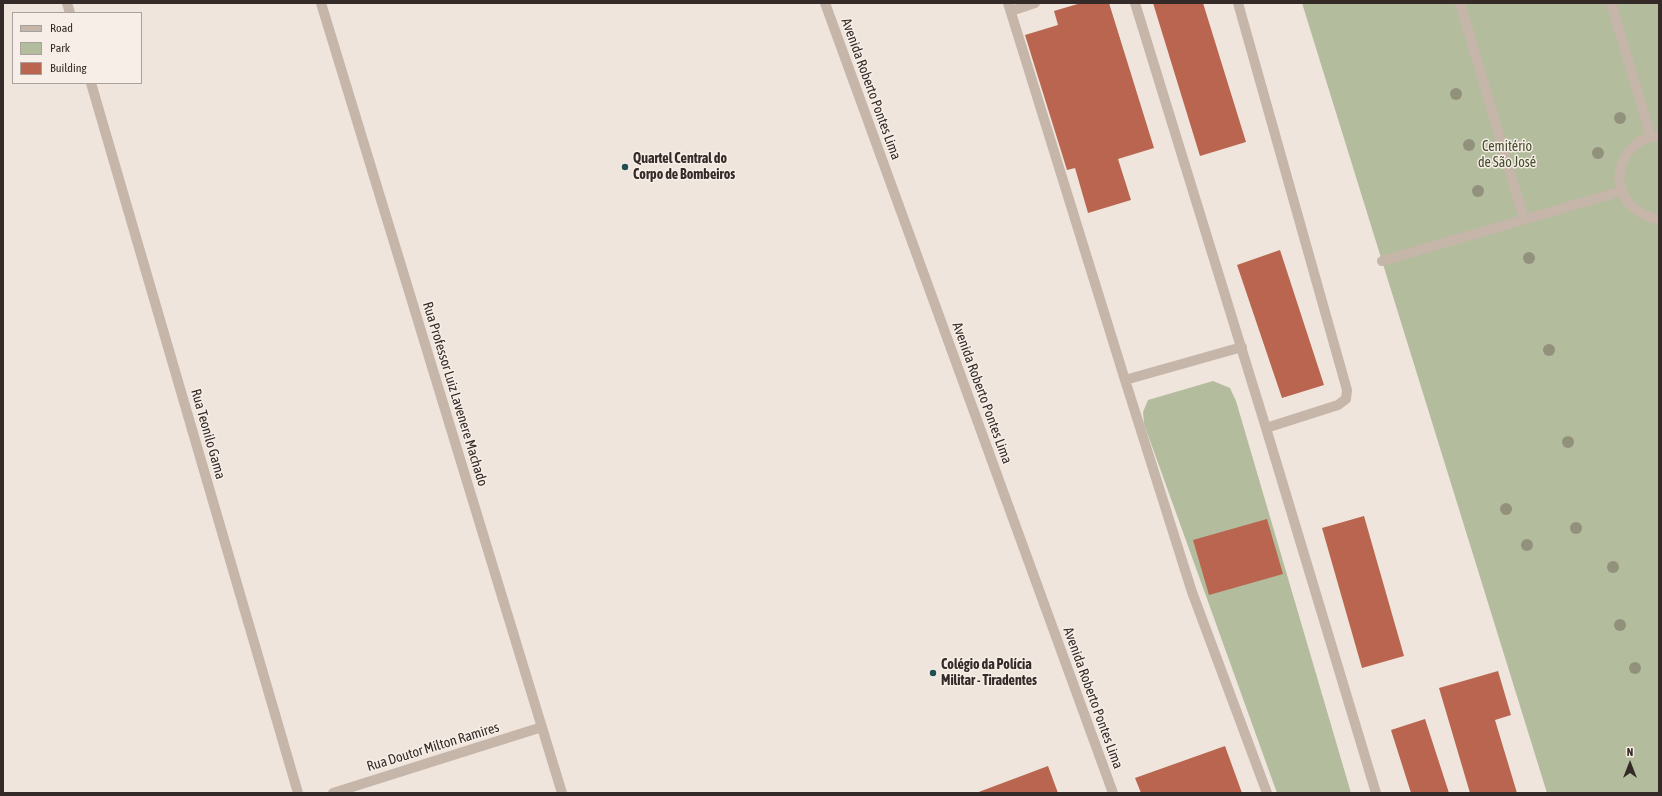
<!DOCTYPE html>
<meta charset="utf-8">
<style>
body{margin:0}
#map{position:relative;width:1662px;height:796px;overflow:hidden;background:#efe5dc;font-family:"Asap Condensed",sans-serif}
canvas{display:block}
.frame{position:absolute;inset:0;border:4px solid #342b28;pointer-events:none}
.legend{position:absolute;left:12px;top:12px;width:130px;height:72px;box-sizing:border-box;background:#f7efe7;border:1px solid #a9a19b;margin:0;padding:5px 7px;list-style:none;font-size:12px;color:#342b28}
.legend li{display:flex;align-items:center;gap:8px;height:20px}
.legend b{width:20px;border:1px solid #a9a19b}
.north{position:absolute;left:1610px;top:744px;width:40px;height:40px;-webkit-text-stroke:3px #f7efe7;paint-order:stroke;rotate:0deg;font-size:11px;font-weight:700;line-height:16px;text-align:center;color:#342b28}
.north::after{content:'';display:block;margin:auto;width:14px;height:18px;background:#342b28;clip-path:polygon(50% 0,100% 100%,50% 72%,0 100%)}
</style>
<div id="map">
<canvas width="1662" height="796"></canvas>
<div class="frame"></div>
<ul class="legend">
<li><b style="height:5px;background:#c6b5a9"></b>Road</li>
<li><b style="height:11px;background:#b3bc9d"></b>Park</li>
<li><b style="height:11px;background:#b9654f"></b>Building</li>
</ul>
<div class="north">N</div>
</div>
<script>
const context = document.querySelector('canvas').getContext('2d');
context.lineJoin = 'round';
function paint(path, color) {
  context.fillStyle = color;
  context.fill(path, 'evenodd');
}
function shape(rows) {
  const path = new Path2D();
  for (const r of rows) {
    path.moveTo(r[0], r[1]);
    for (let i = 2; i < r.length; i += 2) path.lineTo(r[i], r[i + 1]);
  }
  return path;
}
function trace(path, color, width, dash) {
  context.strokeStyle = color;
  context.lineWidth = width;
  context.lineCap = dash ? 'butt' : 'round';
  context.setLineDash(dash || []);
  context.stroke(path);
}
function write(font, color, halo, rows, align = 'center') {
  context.font = font + ' "Asap Condensed",sans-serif';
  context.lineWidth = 3;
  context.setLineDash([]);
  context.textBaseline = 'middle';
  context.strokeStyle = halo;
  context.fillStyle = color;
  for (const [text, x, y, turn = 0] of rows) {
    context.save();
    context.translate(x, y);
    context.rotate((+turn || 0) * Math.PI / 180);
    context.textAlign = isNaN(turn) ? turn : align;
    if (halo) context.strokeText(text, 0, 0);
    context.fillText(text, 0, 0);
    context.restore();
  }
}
paint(shape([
 [1302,3,1659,3,1659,793,1547,793],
 [1213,381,1230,388,1236,401,1351,793,1277,793,1144,424,1143,412,1148,400]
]), '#b3bc9d');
paint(shape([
 [1081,3,1109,3,1154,148,1118,159,1131,200,1088,213,1075,168,1067,170,1025,35,1058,25,1054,11],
 [1153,3,1203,3,1246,142,1200,156],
 [1280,250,1324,385,1282,398,1237,265],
 [1364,516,1404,656,1362,668,1322,528],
 [1267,519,1283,574,1209,595,1193,540],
 [1498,671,1511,715,1495,720,1517,793,1470,793,1439,688],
 [1425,719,1449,793,1411,793,1391,730],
 [1225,746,1242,793,1141,793,1135,778],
 [1048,766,1058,793,976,793]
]), '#b9654f');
trace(shape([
 [1008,3,1125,380,1192,592,1267,793],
 [1135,3,1266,428,1376,793],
 [1238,3,1347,390,1346,399,1338,405,1266,428],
 [1460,3,1524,219],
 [1611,3,1651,137],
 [1011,11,1035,3],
 [1659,136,1651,137,1638,142,1628,152,1622,164,1619,178,1622,191,1628,203,1639,212,1652,218,1659,219],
 [1382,261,1622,191],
 [1125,380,1242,347]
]), '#c6b5a9', 10);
trace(shape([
 [67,3,70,13],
 [321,3,562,793],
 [825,3,1113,793],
 [91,83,298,793],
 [333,793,542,727]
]), '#c6b5a9', 10);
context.fillStyle = '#92927c';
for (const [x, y] of [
 [1456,94],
 [1620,118],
 [1469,145],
 [1598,153],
 [1478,191],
 [1529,258],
 [1549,350],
 [1568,442],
 [1506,509],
 [1576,528],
 [1527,545],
 [1613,567],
 [1620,625],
 [1635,668]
]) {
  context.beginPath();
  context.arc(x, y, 6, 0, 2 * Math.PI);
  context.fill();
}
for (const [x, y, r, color] of [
 [625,167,4,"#224f51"],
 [933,673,4,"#224f51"]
]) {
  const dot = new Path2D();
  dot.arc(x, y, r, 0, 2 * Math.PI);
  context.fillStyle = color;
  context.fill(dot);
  trace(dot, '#f7efe7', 1.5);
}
write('14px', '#342b28', '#f7efe7', [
 ["Avenida Roberto Pontes Lima",871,89,70],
 ["Avenida Roberto Pontes Lima",982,393,70],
 ["Rua Professor Luiz Lavenere Machado",455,394,73],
 ["Rua Teonilo Gama",208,434,74],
 ["Avenida Roberto Pontes Lima",1093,698,70],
 ["Rua Doutor Milton Ramires",433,747,-17]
]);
write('14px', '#454f2e', '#f7efe7', [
 ["Cemitério",1507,147],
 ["de São José",1507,163]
]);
write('bold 14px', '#342b28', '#f7efe7', [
 ["Quartel Central do",633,159],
 ["Corpo de Bombeiros",633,175],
 ["Colégio da Polícia",941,665],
 ["Militar - Tiradentes",941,681]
], 'left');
</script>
